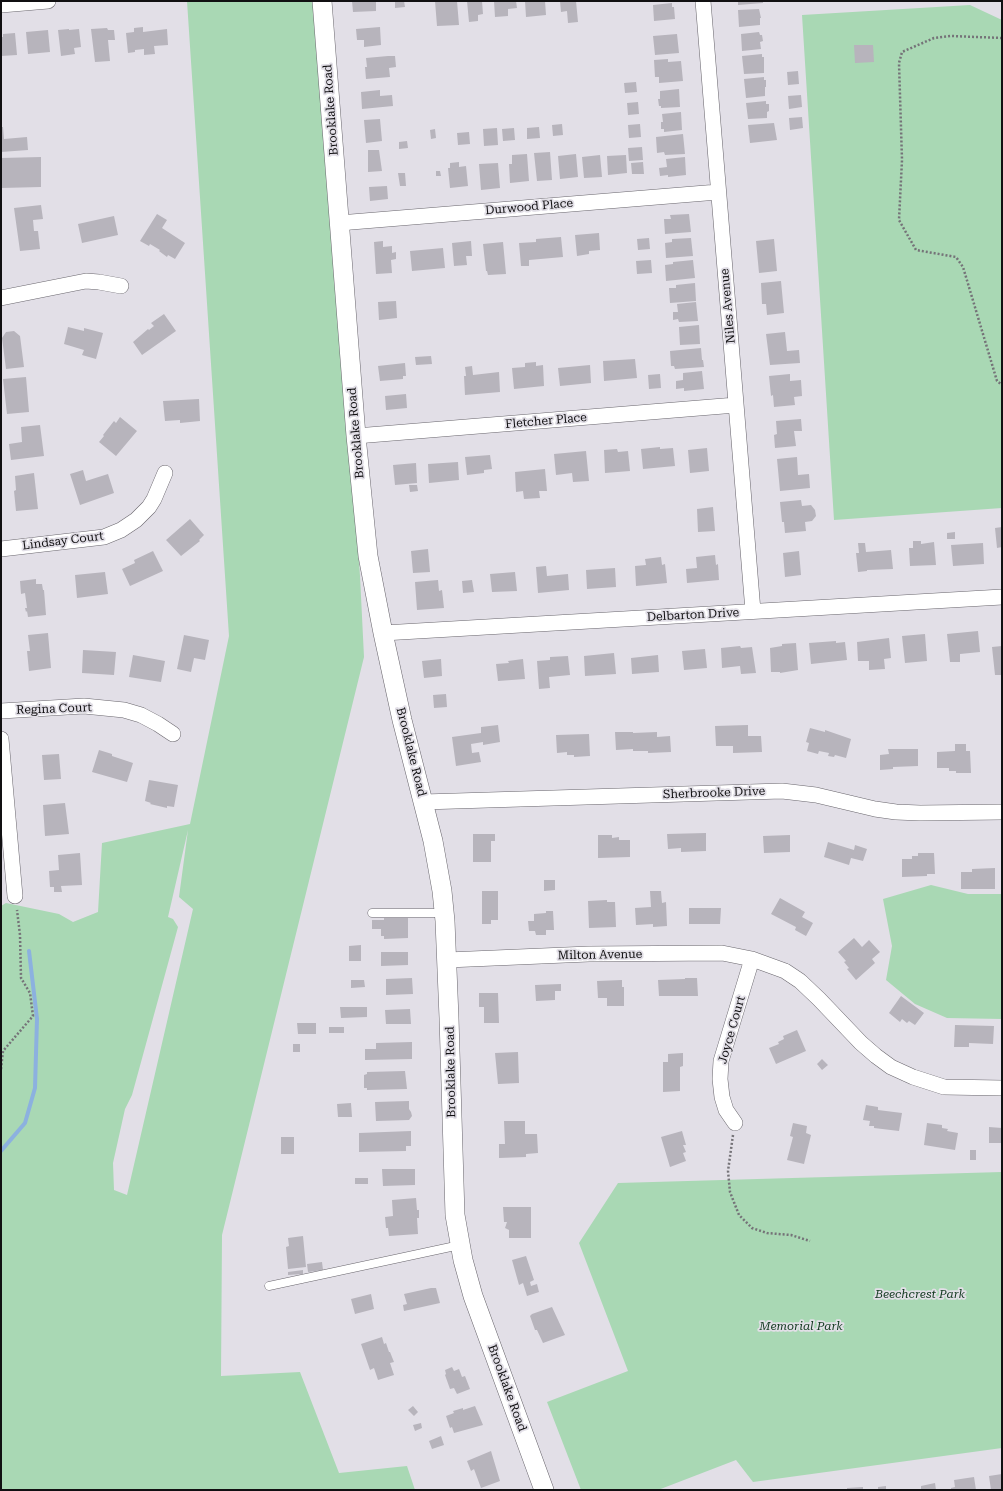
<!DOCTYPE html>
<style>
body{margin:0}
#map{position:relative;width:1003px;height:1491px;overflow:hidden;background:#e2dfe7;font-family:"Roboto Serif",serif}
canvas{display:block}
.frame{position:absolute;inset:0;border:2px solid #111012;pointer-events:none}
</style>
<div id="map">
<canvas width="1003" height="1491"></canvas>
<div class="frame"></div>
</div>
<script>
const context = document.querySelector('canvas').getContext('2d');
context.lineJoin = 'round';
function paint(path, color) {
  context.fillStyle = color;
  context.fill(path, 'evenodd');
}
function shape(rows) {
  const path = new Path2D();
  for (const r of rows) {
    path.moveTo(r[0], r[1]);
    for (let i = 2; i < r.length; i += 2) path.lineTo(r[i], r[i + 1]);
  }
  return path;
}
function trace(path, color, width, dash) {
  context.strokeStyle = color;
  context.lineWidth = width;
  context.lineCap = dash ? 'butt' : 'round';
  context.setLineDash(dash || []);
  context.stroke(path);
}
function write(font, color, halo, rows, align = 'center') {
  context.font = font + ' "Roboto Serif",serif';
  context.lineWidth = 3.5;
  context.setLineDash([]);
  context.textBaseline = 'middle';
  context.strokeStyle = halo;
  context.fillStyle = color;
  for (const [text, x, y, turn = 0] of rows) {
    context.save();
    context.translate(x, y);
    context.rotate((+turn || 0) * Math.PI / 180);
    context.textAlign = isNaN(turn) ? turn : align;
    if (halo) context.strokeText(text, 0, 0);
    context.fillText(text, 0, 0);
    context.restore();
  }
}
paint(shape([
 [187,1,319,1,360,576,364,657,222,1235,221,1376,300,1372,339,1473,407,1466,415,1490,1,1490,1,906,6,903,59,914,73,922,98,912,102,843,190,824,229,636],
 [188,830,179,897,193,909,127,1195,114,1190,113,1163,125,1109,132,1095,178,927,173,919,168,917],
 [970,5,1002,20,1002,508,834,520,802,15],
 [931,885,968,894,1002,894,1002,1019,947,1018,915,1004,886,980,892,946,883,899],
 [1002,1172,1002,1448,753,1482,736,1460,658,1490,581,1490,547,1402,628,1371,579,1243,618,1183]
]), '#a9d8b4');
trace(shape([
 [1,1151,25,1123,35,1088,37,1019,29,951]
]), '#8cb1df', 4);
paint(shape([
 [352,1,376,1,376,11,353,12],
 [395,1,404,1,405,7,395,8],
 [435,1,457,1,459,25,437,26],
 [467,1,482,1,483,14,478,15,478,21,469,22],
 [494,1,516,1,517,8,508,9,508,16,495,17],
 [525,1,545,1,546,15,526,17],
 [560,1,576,1,578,22,568,23,567,11,561,12],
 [738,1,763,1,763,3,738,5],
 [672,3,672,7,674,7,675,19,654,21,653,5],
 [759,9,761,18,760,18,760,25,739,27,738,10],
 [143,27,143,32,167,29,168,45,154,46,155,54,144,55,144,49,135,50,135,52,128,53,126,33,134,32,134,28],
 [380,27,381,45,364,47,364,40,357,40,356,29],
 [107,28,108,30,114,30,115,40,108,40,110,61,95,62,91,29],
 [69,29,69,30,79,29,81,47,74,48,75,54,61,56,58,30],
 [48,30,50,52,28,54,26,32],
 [759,32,760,35,762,35,763,41,760,42,761,49,742,51,741,34],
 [15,33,17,55,1,56,1,37,3,37,3,34],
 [677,34,679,53,655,55,653,36],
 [854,45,873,45,874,62,855,63],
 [762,54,762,57,764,57,764,73,744,74,742,56],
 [388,56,395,56,396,67,389,68,390,77,366,79,365,67,367,67,366,58],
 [668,59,668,62,681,61,683,81,659,83,659,77,655,77,654,60],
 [798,71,799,84,788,85,787,72],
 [764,77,764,80,766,80,766,87,765,87,765,96,746,98,744,79],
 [636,82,637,92,625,93,624,83],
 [679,89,680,107,661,108,661,106,659,106,658,99,660,99,660,91],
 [380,90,380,96,392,95,393,106,362,109,361,92],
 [801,95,802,107,789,109,788,96],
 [766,101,766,104,769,104,769,111,767,112,767,118,748,119,746,103],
 [638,102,639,114,628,115,627,103],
 [681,112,682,130,664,132,664,129,661,129,661,122,663,122,662,114],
 [802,117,803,128,790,130,789,118],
 [380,119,382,141,366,143,364,120],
 [774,123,777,140,750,143,748,125],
 [562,124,563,135,553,136,552,125],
 [640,124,641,137,629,138,628,125],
 [1,127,3,127,4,139,27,137,28,150,1,152],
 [539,127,540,138,527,139,527,128],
 [497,128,498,145,484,146,483,129],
 [514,128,515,140,503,141,502,129],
 [435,129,436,138,431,139,430,130],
 [469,132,470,144,458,145,457,133],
 [683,134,685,154,665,155,664,152,657,153,656,137],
 [407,141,408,148,399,149,399,142],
 [642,147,643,160,629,161,628,148],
 [368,150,379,150,382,171,368,172],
 [550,152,552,180,537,181,534,153],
 [527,154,529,181,510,183,509,164,512,164,512,155],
 [576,154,578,177,560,179,558,156],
 [600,155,602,177,584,178,582,157],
 [626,155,627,173,608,175,607,156],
 [41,157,41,187,1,188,1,158],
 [685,157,686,175,668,177,668,175,660,176,659,168,667,167,666,159],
 [459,162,459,167,466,166,468,186,450,188,448,168,450,168,450,163],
 [643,162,644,174,632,174,631,163],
 [498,163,500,188,481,190,479,164],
 [436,171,440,171,441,176,436,176],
 [398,173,405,173,406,186,400,186],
 [387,186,388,199,370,201,369,187],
 [41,205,43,219,33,220,34,231,38,231,40,249,20,251,14,208],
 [157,214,167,220,162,228,185,243,175,259,168,255,167,257,159,251,160,250,150,244,149,246,140,241],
 [689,214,691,232,665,234,664,219,671,219,670,215],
 [114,216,118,235,82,243,78,224],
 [599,233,600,250,589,251,589,254,577,256,575,235],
 [561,237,563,257,529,260,529,266,521,266,519,243,536,242,536,239],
 [649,238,650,249,638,250,637,239],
 [691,238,693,256,666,258,665,243,672,242,672,239],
 [774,239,777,271,759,273,756,241],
 [383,241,383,247,392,246,392,253,396,252,396,259,391,260,392,273,376,274,374,242],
 [471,241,472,256,466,256,467,265,454,266,452,243],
 [503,242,506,274,488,275,487,271,486,271,483,244],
 [443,248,445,268,412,271,410,251],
 [651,260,652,273,637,274,636,261],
 [693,260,695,278,666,281,665,265,673,264,673,262],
 [781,281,784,313,767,315,766,304,762,304,761,283],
 [695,283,696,301,670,303,669,288,676,288,676,285],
 [396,301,397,318,379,320,378,302],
 [696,302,698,321,679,322,678,319,673,320,673,312,678,312,677,304],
 [164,314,176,331,142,355,133,342,148,329,149,330,154,326,151,323],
 [699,325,700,344,680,345,679,327],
 [68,327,84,331,84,328,103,333,96,359,82,355,84,350,64,344],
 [14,331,20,336,24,367,6,369,2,338,6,332],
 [785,332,787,351,799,350,800,363,770,365,766,334],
 [701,348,702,360,703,360,704,367,675,369,674,366,671,366,670,351],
 [431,356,432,364,416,365,415,357],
 [635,359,637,378,604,381,603,361],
 [536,362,536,366,543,365,544,386,514,389,512,368,525,367,525,363],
 [405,363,406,376,403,376,403,379,380,381,378,366],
 [590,365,591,383,560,386,558,368],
 [472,366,473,375,499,372,500,392,465,395,464,376,466,376,465,367],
 [702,371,704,389,684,391,684,388,676,389,676,381,683,380,683,373],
 [660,374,661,388,649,389,648,375],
 [790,374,790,381,801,380,802,396,794,397,795,405,774,407,773,395,771,396,769,376],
 [26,377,29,412,7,414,3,379],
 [406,394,407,408,386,410,385,396],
 [199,399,200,421,180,423,180,420,165,421,163,401],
 [120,417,137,431,116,456,99,442,104,436,103,435,114,421,116,423],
 [801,419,802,431,794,431,796,446,775,448,774,435,777,434,776,421],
 [40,425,44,456,11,460,9,444,22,442,21,427],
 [660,447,660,449,673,448,675,466,643,469,641,449],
 [707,448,709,471,690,473,688,450],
 [617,449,618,452,628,451,630,471,605,473,604,450],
 [586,451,589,481,573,482,572,473,556,475,554,454],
 [490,455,492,469,484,470,484,473,467,475,465,457],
 [797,457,798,475,809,474,810,488,780,491,777,459],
 [458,462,459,480,429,483,428,464],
 [416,463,417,483,395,485,393,465],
 [545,469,547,491,539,491,540,498,524,499,523,491,516,492,515,472],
 [83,470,86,481,108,474,114,493,80,505,70,474],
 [34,473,38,509,16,511,14,491,16,490,15,476],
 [409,485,417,485,418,491,410,492],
 [801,500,802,506,811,505,815,510,816,516,812,521,805,522,806,531,785,533,784,522,782,522,780,502],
 [713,507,715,531,698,532,697,509],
 [190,519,204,535,199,540,200,541,181,556,166,540],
 [1002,527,1002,547,997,548,995,528],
 [955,532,955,539,947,539,947,533],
 [913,541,921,541,921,544,934,542,936,565,910,566,909,548,913,548],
 [858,543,865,543,866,552,891,550,893,569,867,570,867,571,858,572,856,553,859,553],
 [983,543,984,564,953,566,951,545],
 [428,549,430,572,413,573,411,551],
 [153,551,163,571,130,586,122,569,135,563,134,560],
 [799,551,801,575,785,577,783,553],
 [715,555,716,565,718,564,719,580,687,583,686,569,697,568,696,557],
 [661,557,662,565,665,564,667,583,636,586,635,566,646,565,645,559],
 [546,566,547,576,568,574,569,590,538,593,536,567],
 [615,568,616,587,587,589,586,570],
 [105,572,108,594,77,598,75,575],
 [515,572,517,591,492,592,490,574],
 [36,579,36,584,42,584,43,590,44,590,46,615,28,617,27,611,26,612,25,608,27,608,25,593,21,594,20,581],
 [438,580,439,591,442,590,444,608,417,610,415,582],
 [472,580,474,592,463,593,462,581],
 [978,631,980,652,960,654,960,662,950,662,947,634],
 [48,633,51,668,29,671,27,651,30,651,28,635],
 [925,634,927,661,905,663,902,636],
 [184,635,209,640,205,660,194,658,191,672,177,669],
 [889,638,891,658,884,659,885,669,869,670,869,661,858,661,857,642],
 [836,641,836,643,845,642,847,660,811,664,809,643],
 [796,643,798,670,780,673,780,672,771,672,770,648,782,646,782,644],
 [740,646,741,648,752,647,756,673,741,674,740,666,722,668,721,648],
 [1002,646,1002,675,995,675,992,647],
 [705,649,707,668,684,670,682,651],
 [83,650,116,652,114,675,82,673],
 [614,653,616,674,585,676,584,656],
 [133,655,165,661,161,682,129,677],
 [658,655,659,672,632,674,631,658],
 [568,656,570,675,549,677,550,688,539,689,537,661,550,660,550,657],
 [441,659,442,676,424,678,422,661],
 [523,659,525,679,498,681,496,664,509,663,508,661],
 [446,694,447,707,434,708,433,695],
 [498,725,500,742,483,745,483,742,471,744,472,753,479,752,481,762,456,766,452,737,481,733,481,727],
 [748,725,748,736,761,736,762,752,733,753,733,746,716,746,715,726],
 [810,728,825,732,825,730,851,739,846,758,835,755,834,757,828,756,829,753,819,751,818,754,807,751,809,743,806,742],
 [615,732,633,732,633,733,657,732,657,737,670,736,671,752,648,753,648,751,633,751,633,749,616,750],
 [589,734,590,756,574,757,574,755,567,755,567,752,557,753,556,735],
 [955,744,966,744,966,751,970,751,971,773,956,773,956,771,949,771,949,768,937,768,937,752,955,751],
 [888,749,918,749,918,766,893,767,893,769,880,770,880,755,889,754],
 [99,750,112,754,112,756,133,763,127,782,92,772],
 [59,754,61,779,44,780,42,755],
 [149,780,178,785,174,807,167,806,167,808,150,804,151,803,145,801],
 [65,803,69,834,45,836,43,805],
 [706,833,706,851,681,852,681,848,668,849,667,834],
 [473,834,495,834,495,841,491,841,491,862,473,862],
 [598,835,612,835,612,838,619,837,619,840,630,840,630,857,598,858],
 [790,835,790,852,764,853,763,836],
 [828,842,854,850,855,845,867,849,863,861,851,858,849,865,824,857],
 [80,853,82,885,61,886,62,892,54,892,54,887,50,887,49,871,59,870,58,855],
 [918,853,934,853,935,874,927,874,927,876,902,877,902,859,912,859,912,856,918,856],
 [995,868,995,889,961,889,961,872,972,872,972,869],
 [544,880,555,880,555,890,544,891],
 [482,891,498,891,498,920,491,920,491,924,482,924],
 [650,891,661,891,662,903,666,902,667,926,653,927,653,924,636,925,635,908,651,907],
 [780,898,805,912,802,917,813,923,806,936,795,930,796,927,771,914],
 [607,900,607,902,615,902,616,927,589,928,588,901],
 [689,908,721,908,720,924,689,924],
 [546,911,553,911,554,930,546,930,546,935,536,935,535,931,529,931,528,921,534,921,534,914,546,913],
 [384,918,408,918,408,938,384,939,384,936,381,936,381,929,372,929,372,920,384,920],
 [854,938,862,947,869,940,880,952,872,959,875,963,856,980,847,969,849,968,844,962,846,961,838,952],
 [361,945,361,961,349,961,349,946],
 [381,952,408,952,408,965,381,966],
 [412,978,413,994,386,995,386,979],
 [685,978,697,978,698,996,659,996,658,980,685,979],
 [351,980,364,980,365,987,351,988],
 [622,980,622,987,624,987,624,1006,607,1006,607,998,598,998,597,981],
 [561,984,561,991,555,991,555,1000,536,1001,535,985],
 [479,993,498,993,499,1023,484,1023,484,1007,479,1007],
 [901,996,924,1013,915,1025,909,1021,907,1023,902,1019,900,1022,889,1013],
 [340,1007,367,1007,367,1017,341,1018],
 [410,1009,411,1024,386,1024,385,1010],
 [297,1023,316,1023,316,1034,298,1034],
 [955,1025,994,1026,993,1044,969,1043,969,1047,954,1047],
 [329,1027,344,1027,344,1033,329,1033],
 [797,1030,806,1051,776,1064,769,1048,779,1044,778,1042,784,1039,783,1036],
 [412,1042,412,1059,365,1060,365,1049,376,1049,376,1043],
 [293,1044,300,1044,300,1052,293,1052],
 [518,1052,519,1083,498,1084,495,1053],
 [683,1053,683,1066,680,1067,680,1091,663,1092,663,1062,668,1062,668,1054],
 [822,1059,828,1065,822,1070,817,1064],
 [405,1071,407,1089,367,1090,367,1088,364,1088,364,1075,367,1074,367,1072],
 [409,1101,409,1109,411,1112,412,1116,409,1120,376,1121,375,1102],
 [351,1103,352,1117,338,1117,337,1104],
 [866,1105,878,1107,878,1110,902,1113,899,1131,874,1128,874,1126,869,1126,870,1121,863,1120],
 [504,1121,525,1121,525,1134,537,1134,538,1153,526,1154,526,1157,499,1158,499,1144,505,1144],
 [793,1123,807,1126,806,1133,811,1135,804,1164,787,1160,793,1137,790,1136],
 [927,1123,942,1125,942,1128,948,1129,947,1131,958,1133,955,1150,924,1145],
 [989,1127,1002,1128,1002,1143,989,1143],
 [411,1131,411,1146,406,1146,406,1151,359,1152,359,1133],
 [682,1131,686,1145,683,1145,686,1152,683,1153,686,1161,670,1167,661,1137],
 [281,1137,294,1137,294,1154,281,1154],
 [970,1150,976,1150,976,1160,970,1160],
 [382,1169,415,1169,415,1185,383,1186],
 [355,1178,368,1178,368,1184,355,1184],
 [416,1198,417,1210,419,1210,419,1218,417,1218,418,1234,389,1236,388,1228,386,1228,385,1217,393,1216,392,1200],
 [503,1207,531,1207,531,1238,509,1238,509,1230,505,1228,507,1222,504,1222],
 [303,1236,306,1267,288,1269,286,1247,289,1246,288,1238],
 [526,1256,534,1280,530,1282,531,1286,537,1284,539,1292,527,1296,523,1283,519,1285,512,1260],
 [322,1262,323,1270,308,1272,307,1264],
 [303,1270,303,1274,288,1275,288,1272],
 [431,1288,436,1288,440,1303,404,1311,403,1305,407,1304,404,1294],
 [371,1294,374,1309,355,1314,351,1299],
 [552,1307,565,1335,543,1343,537,1330,535,1330,530,1316,532,1314],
 [382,1337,384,1344,386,1343,389,1352,390,1352,394,1362,390,1363,394,1375,378,1380,374,1368,370,1370,361,1344],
 [452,1367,454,1371,459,1369,462,1377,465,1376,470,1389,457,1394,454,1388,450,1389,445,1375,446,1374,445,1370],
 [413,1406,418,1412,414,1416,408,1410],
 [475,1406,483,1425,454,1433,452,1427,450,1428,446,1416,454,1413,453,1411,463,1408,463,1410],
 [421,1423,422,1428,415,1431,413,1425],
 [441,1436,444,1445,432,1449,429,1441],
 [491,1451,500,1481,481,1488,474,1469,471,1471,467,1461],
 [1002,1474,1002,1490,991,1490,989,1476],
 [974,1477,976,1490,951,1490,951,1488,955,1487,954,1480],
 [935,1483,936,1490,921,1490,921,1486],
 [886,1486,886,1490,878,1490,878,1487],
 [863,1487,863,1490,847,1490,847,1488]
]), '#b7b4bc');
const service = shape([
 [372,913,444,913],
 [269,1286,460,1245]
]);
const minor = shape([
 [703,1,753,611],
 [1,5,48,1],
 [339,223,718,192],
 [1,298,86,281,99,282,121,286],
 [356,436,736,405],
 [1,549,104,537,121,530,136,520,149,507,154,499,165,473],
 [383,633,1002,597],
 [1,711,84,706,124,710,141,715,158,724,173,734],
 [1,739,15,896],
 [423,802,782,791,816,795,875,809,896,812,920,813,1002,812],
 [447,960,589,954,722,953,752,959,785,971,800,981,819,999,861,1043,876,1056,891,1067,913,1077,944,1087,1002,1088],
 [735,1123,726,1110,722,1097,720,1079,721,1061,752,959]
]);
const tertiary = shape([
 [322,1,356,436,368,556,383,633,402,720,433,841,442,891,445,921,449,1018,455,1215,463,1260,473,1296,544,1490]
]);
trace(service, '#69666d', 9);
trace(minor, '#69666d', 16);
trace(tertiary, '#69666d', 20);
trace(shape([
 [1002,38,951,36,934,38,902,52,899,63,902,160,899,220,916,250,956,257,963,267,997,381,1002,385],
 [1,1069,3,1051,33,1016,30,993,21,978,20,935,17,910],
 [733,1135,728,1171,730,1192,739,1215,752,1228,767,1233,791,1235,810,1241]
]), '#757378', 2.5, [2, 2]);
trace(service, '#fff', 8);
trace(minor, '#fff', 15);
trace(tertiary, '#fff', 19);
write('12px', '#111012', '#e2dfe7', [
 ["Brooklake Road",331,110,-94],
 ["Durwood Place",529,207,-5],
 ["Niles Avenue",728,306,-95],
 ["Fletcher Place",546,421,-5],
 ["Brooklake Road",356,433,-95],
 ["Lindsay Court",63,541,-7],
 ["Delbarton Drive",693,615,-3],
 ["Regina Court",54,709,-2],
 ["Brooklake Road",411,752,76],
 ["Sherbrooke Drive",714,793,-2],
 ["Milton Avenue",600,955,-1],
 ["Joyce Court",732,1030,-74],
 ["Brooklake Road",451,1072,-91],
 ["Brooklake Road",507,1388,70]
]);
write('italic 12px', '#12391f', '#e2dfe7', [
 ["Beechcrest Park",920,1294],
 ["Memorial Park",801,1326]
]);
</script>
